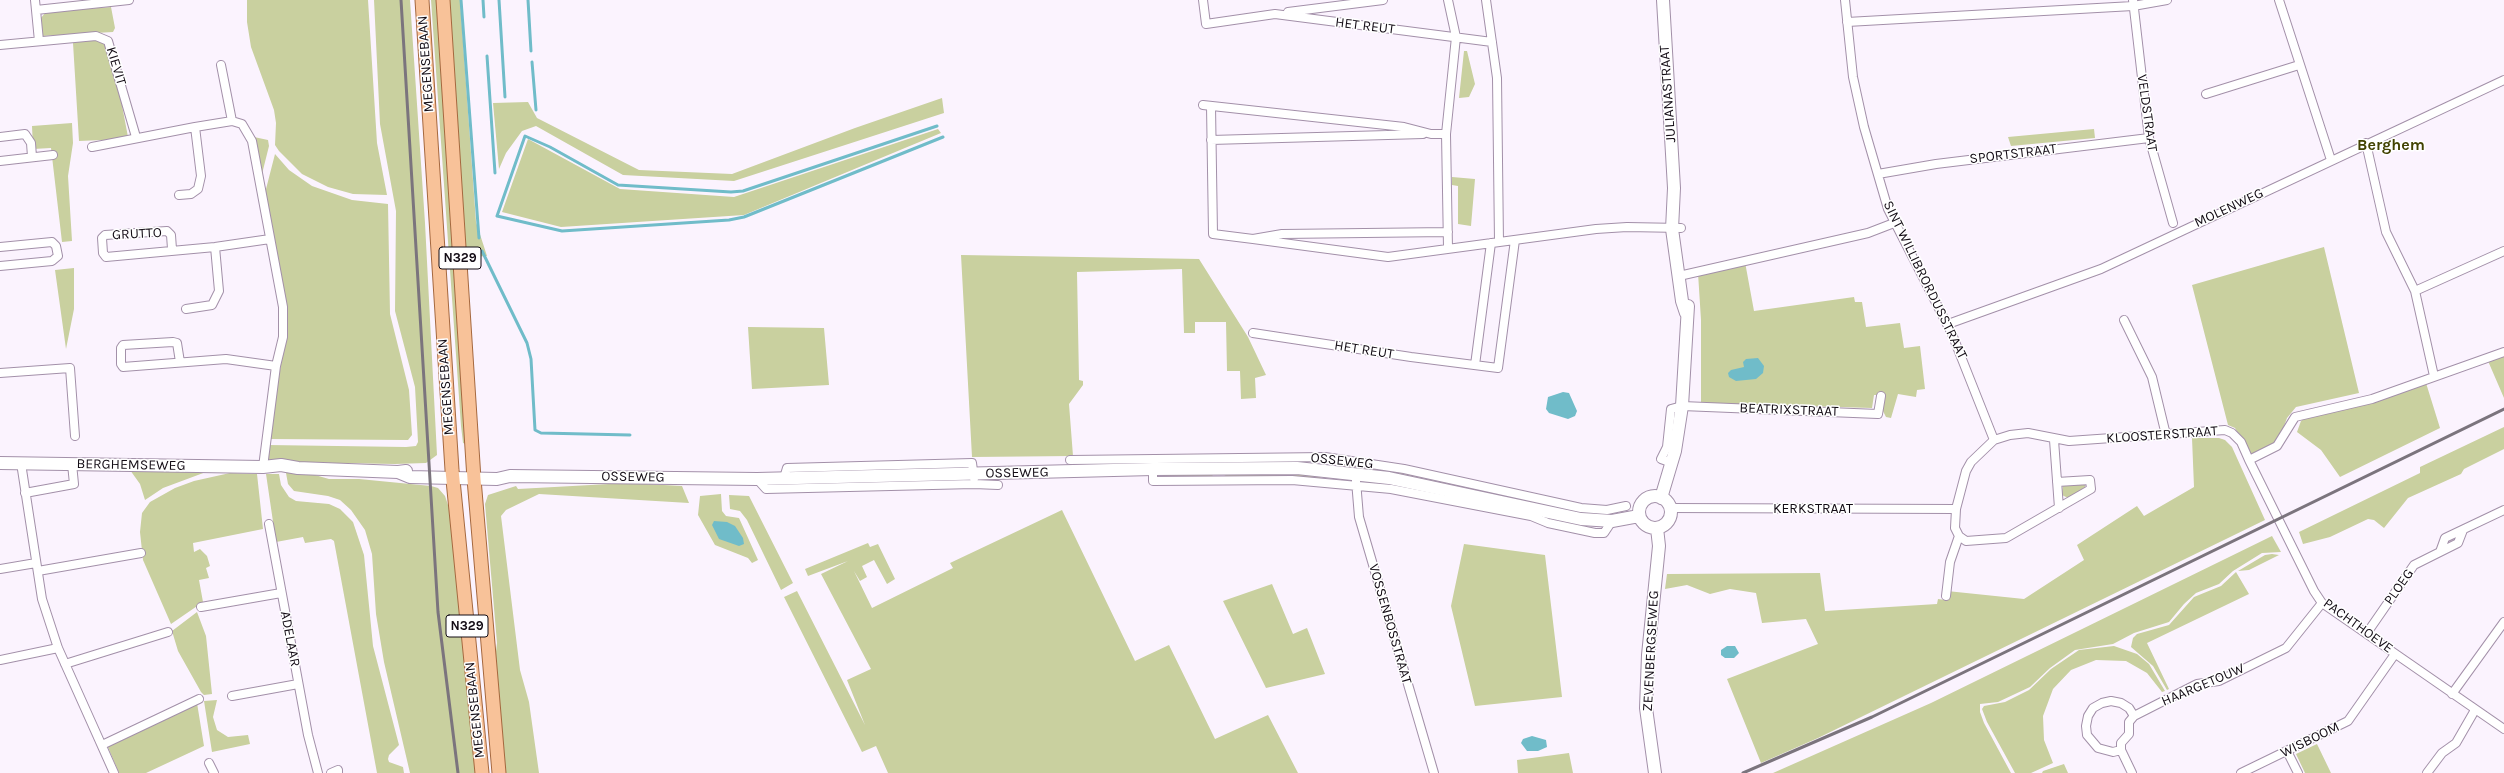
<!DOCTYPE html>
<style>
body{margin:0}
canvas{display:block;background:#fbf3fe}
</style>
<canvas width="2504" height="773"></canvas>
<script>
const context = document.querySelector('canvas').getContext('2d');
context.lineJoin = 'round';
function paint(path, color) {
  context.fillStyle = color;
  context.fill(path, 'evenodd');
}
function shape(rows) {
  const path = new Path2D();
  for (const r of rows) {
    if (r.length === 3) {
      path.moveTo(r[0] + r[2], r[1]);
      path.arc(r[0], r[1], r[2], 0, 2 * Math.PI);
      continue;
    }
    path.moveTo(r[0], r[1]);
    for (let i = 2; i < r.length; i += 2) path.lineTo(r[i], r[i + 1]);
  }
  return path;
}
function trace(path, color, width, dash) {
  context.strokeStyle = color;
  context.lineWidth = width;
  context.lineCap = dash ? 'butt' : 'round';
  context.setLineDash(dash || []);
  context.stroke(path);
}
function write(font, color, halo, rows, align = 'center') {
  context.font = font + ' Karla,sans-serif';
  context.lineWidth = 3;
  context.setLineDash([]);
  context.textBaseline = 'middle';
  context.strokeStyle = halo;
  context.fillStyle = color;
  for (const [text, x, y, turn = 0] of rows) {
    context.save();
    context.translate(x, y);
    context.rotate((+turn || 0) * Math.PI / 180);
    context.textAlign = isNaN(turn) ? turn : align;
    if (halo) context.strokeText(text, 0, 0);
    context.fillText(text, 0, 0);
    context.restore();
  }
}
paint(shape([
 [247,0,368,0,377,143,387,195,353,194,328,187,302,174,279,151,275,145,276,123,274,110,251,47,247,22],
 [374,0,410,0,425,223,437,455,426,463,395,464,281,462,266,460,268,445,406,447,416,446,418,442,415,387,395,311,396,211,380,124],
 [431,0,460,0,476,222,487,256,459,258,474,447,463,443,461,426],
 [111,7,115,28,113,32,42,36,40,19,46,12],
 [109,37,128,137,126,139,79,141,73,43,76,40],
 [1464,51,1467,51,1475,84,1469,97,1459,98],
 [942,98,944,113,734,181,623,175,536,126,522,131,506,153,499,169,493,103,528,102,537,118,639,170,732,174,855,128],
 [72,123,73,143,68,176,72,241,62,242,51,148,33,149,32,126],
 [938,129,941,133,744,215,561,227,502,212,528,139,620,189,734,197],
 [2094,129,2095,138,2011,146,2008,137],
 [254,137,268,140,269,146,261,178],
 [275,154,289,170,312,186,352,200,388,204,390,314,409,390,412,435,408,440,269,439,286,333,265,193],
 [1452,177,1475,179,1471,226,1458,224,1458,186,1452,185],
 [2324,247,2359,393,2296,407,2287,418,2279,440,2253,461,2235,428,2228,425,2192,285],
 [961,255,1199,259,1248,337,1266,375,1255,378,1256,398,1241,399,1240,371,1227,371,1226,322,1195,322,1195,333,1184,333,1182,269,1077,272,1079,380,1083,381,1083,385,1069,404,1073,456,972,457],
 [1745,262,1754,311,1854,297,1855,302,1862,302,1866,327,1900,323,1904,348,1920,346,1925,389,1917,390,1916,397,1898,394,1891,418,1886,417,1883,411,1884,395,1874,395,1872,408,1701,403,1701,320,1698,273],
 [74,268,74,309,66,349,55,270],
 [748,327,824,328,829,385,752,389],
 [2504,355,2504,398,2488,361],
 [2426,383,2440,428,2340,477,2321,450,2297,432,2301,421,2305,418],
 [2504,427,2504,449,2464,469,2461,474,2408,498,2384,528,2374,520,2368,519,2330,537,2303,544,2299,532,2420,473,2420,467],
 [2192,438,2219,438,2225,440,2232,447,2265,520,1818,738,1761,763,1727,679,1818,644,1806,619,1762,623,1756,593,1730,589,1710,594,1687,585,1665,589,1667,574,1820,573,1825,611,1937,604,1938,599,1945,600,1947,591,2024,599,2084,560,2077,545,2137,506,2144,516,2194,487],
 [1328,460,1382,468,1584,513,1402,474,1327,463],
 [130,470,206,472,163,488,145,500,140,484],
 [230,473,257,474,263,529,193,543,194,552,200,549,207,556,210,566,206,568,209,578,199,580,203,602,171,624,143,560,140,532,142,513,150,502,175,488,194,481],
 [286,473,308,473,329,479,359,479,431,486,438,488,445,496,449,508,476,773,410,773,384,662,376,614,372,554,365,530,351,510,340,500,328,496,294,491,288,484],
 [1210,473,1214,477,1160,478,1163,475],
 [1294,473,1321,476,1320,479,1223,477,1227,474],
 [266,474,279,474,281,485,289,497,296,501,329,504,340,509,353,522,364,555,373,646,399,745,389,755,388,759,389,762,403,767,404,773,377,773,334,541,331,539,305,543,303,537,276,542],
 [627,483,682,486,689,503,539,494,506,510,501,516,520,670,529,702,539,773,504,773,494,668,497,643,485,504,488,495,516,486,518,489],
 [2085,483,2085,487,2068,498,2062,495,2063,484],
 [721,494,722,511,726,516,739,518,758,560,752,563,748,558,715,545,698,515,700,496],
 [729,495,749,496,793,583,781,590,747,520,740,511,730,509],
 [1062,510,1135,661,1169,645,1215,739,1268,715,1298,773,888,773,876,746,862,752,784,597,797,591,865,725,847,680,871,669,821,574,848,561,808,576,805,569,868,543,870,547,878,544,895,579,887,584,874,560,862,566,867,577,860,581,854,571,872,608,953,568,950,563],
 [2272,536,2281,552,2262,553,2233,571,2219,584,2196,593,2184,604,2169,622,2134,633,2113,644,2075,650,2050,668,2030,687,1998,702,1980,704,1980,712,1984,723,2011,773,1773,773,1931,703],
 [1464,544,1545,555,1562,697,1475,706,1451,606],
 [2272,554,2279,555,2249,570,2238,571,2265,555],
 [2236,572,2249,594,2147,643,2169,689,2167,690,2153,666,2131,647,2133,638,2137,634,2169,625,2194,597,2221,586],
 [1272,584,1293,634,1307,628,1325,674,1266,688,1223,601],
 [197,612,206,636,212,694,204,695,201,692,178,651,172,631],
 [2114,646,2137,654,2149,664,2165,691,2162,692,2147,673,2126,661,2096,660,2071,670,2053,689,2043,716,2044,740,2053,763,2031,773,2015,773,1987,722,1982,709,1984,706,2005,702,2029,690,2051,669,2079,650],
 [217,700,213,717,217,730,228,737,248,735,250,744,212,752,204,701],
 [197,703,204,746,146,773,119,773,107,745],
 [2317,744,2331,773,2305,773,2296,754],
 [1569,753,1573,773,1518,773,1517,760],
 [2064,764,2068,773,2042,773,2043,771]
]), '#c9d09f');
paint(shape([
 [1758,358,1764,366,1763,373,1756,379,1736,381,1729,377,1728,373,1731,370,1744,367,1743,362,1746,359],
 [1563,392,1569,393,1577,411,1575,416,1568,419,1549,413,1546,409,1548,397],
 [714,521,727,522,735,526,743,538,744,544,739,546,719,539,712,525],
 [1727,646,1735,646,1739,653,1734,658,1725,658,1721,655,1721,650],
 [1532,736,1546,740,1547,747,1538,751,1527,751,1521,743,1523,739]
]), '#70bcc9');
trace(shape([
 [461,0,479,238],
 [483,0,484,17],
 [499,0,505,97],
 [528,0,531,51],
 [487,56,495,173],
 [532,62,536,110],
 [937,126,743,191,731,192,618,185,550,147,525,136,497,216,562,231,729,220,744,217,943,137],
 [482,251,527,343,531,359,535,430,541,433,630,435]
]), '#70bcc9', 3);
const street = shape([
 [35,0,39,41],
 [1203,0,1206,24,1275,14,1492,42],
 [1448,0,1456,37,1446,134,1448,248],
 [1486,0,1497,78,1499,242],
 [1845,0,1853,77,1864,127,1888,209,1952,334,1994,440],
 [2133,0,2149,138,2173,223],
 [2279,0,2331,160],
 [36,10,129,0],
 [1288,12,1383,0],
 [1847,22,2133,6,2167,0],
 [0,45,96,36,108,41,136,137],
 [221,65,232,121],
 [2206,94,2299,65],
 [1203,105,1404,127,1431,134,1446,134],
 [1211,106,1213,234,1253,239,1282,234,1448,232],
 [0,137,25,134,31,143,32,157],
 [1211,140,1423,134],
 [2366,143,2386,232,2415,291,2434,376],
 [92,147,195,127],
 [0,161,53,155],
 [1878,174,1936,164,2149,138],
 [179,195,191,194,198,189,201,176,195,127,232,121,242,124,252,141,283,307,283,337,276,366,263,467],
 [1253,239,1388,257,1596,229,1627,227,1681,228],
 [0,247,52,242,56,246,58,256,52,261,0,266],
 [172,249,171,235,167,231,105,235,102,238,103,253,106,257,215,247,270,239],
 [1679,276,1868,233,1894,223],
 [2415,291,2504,251],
 [186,309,212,305,219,291,215,247],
 [2124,320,2152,377,2166,435],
 [1948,324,2101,269,2504,80],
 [1253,333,1411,357,1498,368,1515,240],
 [180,362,177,343,173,342,123,345,121,348,121,364,123,367,226,359,276,366],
 [1475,365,1491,243],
 [0,373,70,368,75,436],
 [2054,440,2059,508],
 [1070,460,1325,457,1404,469,1581,508,1607,510,1626,506],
 [2249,460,2314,591,2322,603,2504,729],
 [21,463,42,599,58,648,114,773],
 [1672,463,1661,459,1667,447,1671,409,1682,406,1878,414,1881,396],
 [1153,469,1153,481,1292,480,1391,489,1531,516,1548,523,1595,533,1604,533,1612,521],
 [784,478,787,468,972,463,974,478],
 [757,479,766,489,974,484,998,485],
 [1356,481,1359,517,1434,773],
 [25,493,74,484,72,464],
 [1670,508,1956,509],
 [269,524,308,735,318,773],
 [1959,536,1966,541,2006,538,2091,489,2090,480,2057,482],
 [2440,552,2445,538,2504,510],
 [0,569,36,563],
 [38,571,141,553],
 [1946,596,1950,562,1959,536,1955,528,1956,509,1966,471,1971,462,1994,440,2010,435,2028,433,2069,441,2225,430,2232,433,2241,442,2249,460,2277,446,2295,417,2372,399,2504,352],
 [201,607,281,593],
 [2367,633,2414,565,2458,543,2463,530],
 [0,660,58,648],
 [65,664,168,632],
 [2452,694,2504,622],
 [232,696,298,684],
 [2134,716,2197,684,2219,681,2286,648,2322,603],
 [102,745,199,699],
 [2121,750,2113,752,2098,748,2087,735,2086,726,2088,716,2093,708,2102,703,2111,701,2121,703,2129,708,2134,716,2129,722,2129,734,2121,743,2121,750,2132,773],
 [2287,751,2298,773],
 [209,763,214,773],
 [331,773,338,770,338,773],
 [2241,773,2348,721,2395,654],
 [2427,773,2442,753,2456,743,2475,710]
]);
const secondary = shape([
 [1663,0,1674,188,1672,229,1682,301,1686,313],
 [0,463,263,467,281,465,298,468,398,472,406,471],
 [398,472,410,477,497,479,510,476,757,479,1153,469,1297,468,1389,478,1581,519,1612,521,1639,516],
 [1655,512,16],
 [1661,498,1675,451,1682,406,1688,306],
 [1655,773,1646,708,1648,655,1659,546,1657,528]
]);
const primary = shape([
 [422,0,452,470,482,773],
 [443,0,474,479,499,773]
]);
trace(street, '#a390a9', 10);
trace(secondary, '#a390a9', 14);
trace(primary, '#a5683f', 15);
trace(street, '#fff', 8);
trace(secondary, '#fff', 12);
trace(primary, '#f8c299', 13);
trace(shape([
 [401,0,438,612,458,773],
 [1743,773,1872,717,2504,409]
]), '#7b747d', 3);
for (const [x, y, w] of [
 [460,258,42],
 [467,626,42]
]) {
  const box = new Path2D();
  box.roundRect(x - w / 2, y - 11, w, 22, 3);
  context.fillStyle = '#fff';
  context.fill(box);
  trace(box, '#130c15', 1);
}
write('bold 13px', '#130c15', null, [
 ["N329",460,258],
 ["N329",467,626]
]);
write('14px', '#130c15', '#fff', [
 ["HET REUT",1365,26,7],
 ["MEGENSEBAAN",426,64,-94],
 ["KIEVIT",116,66,73],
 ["JULIANASTRAAT",1668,94,-94],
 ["VELDSTRAAT",2147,113,82],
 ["SPORTSTRAAT",2013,154,-7],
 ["MOLENWEG",2229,208,-25],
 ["GRUTTO",137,234,-3],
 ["SINT WILLIBRORDUSSTRAAT",1925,280,64],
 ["HET REUT",1364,350,9],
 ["MEGENSEBAAN",446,387,-94],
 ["BEATRIXSTRAAT",1789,410,2],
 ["KLOOSTERSTRAAT",2162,435,-4],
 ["OSSEWEG",1342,461,6],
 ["BERGHEMSEWEG",131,465,1],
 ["OSSEWEG",1017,473,-1],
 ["OSSEWEG",633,477,1],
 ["KERKSTRAAT",1813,509],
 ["PLOEG",2399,587,-55],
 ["VOSSENBOSSTRAAT",1390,624,74],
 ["PACHTHOEVE",2358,626,36],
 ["ADELAAR",290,639,79],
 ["ZEVENBERGSEWEG",1651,651,-87],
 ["HAARGETOUW",2203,685,-23],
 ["MEGENSEBAAN",475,710,-96],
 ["WISBOOM",2310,740,-26]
]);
write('bold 16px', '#424302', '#fff', [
 ["Berghem",2391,145]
]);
</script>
